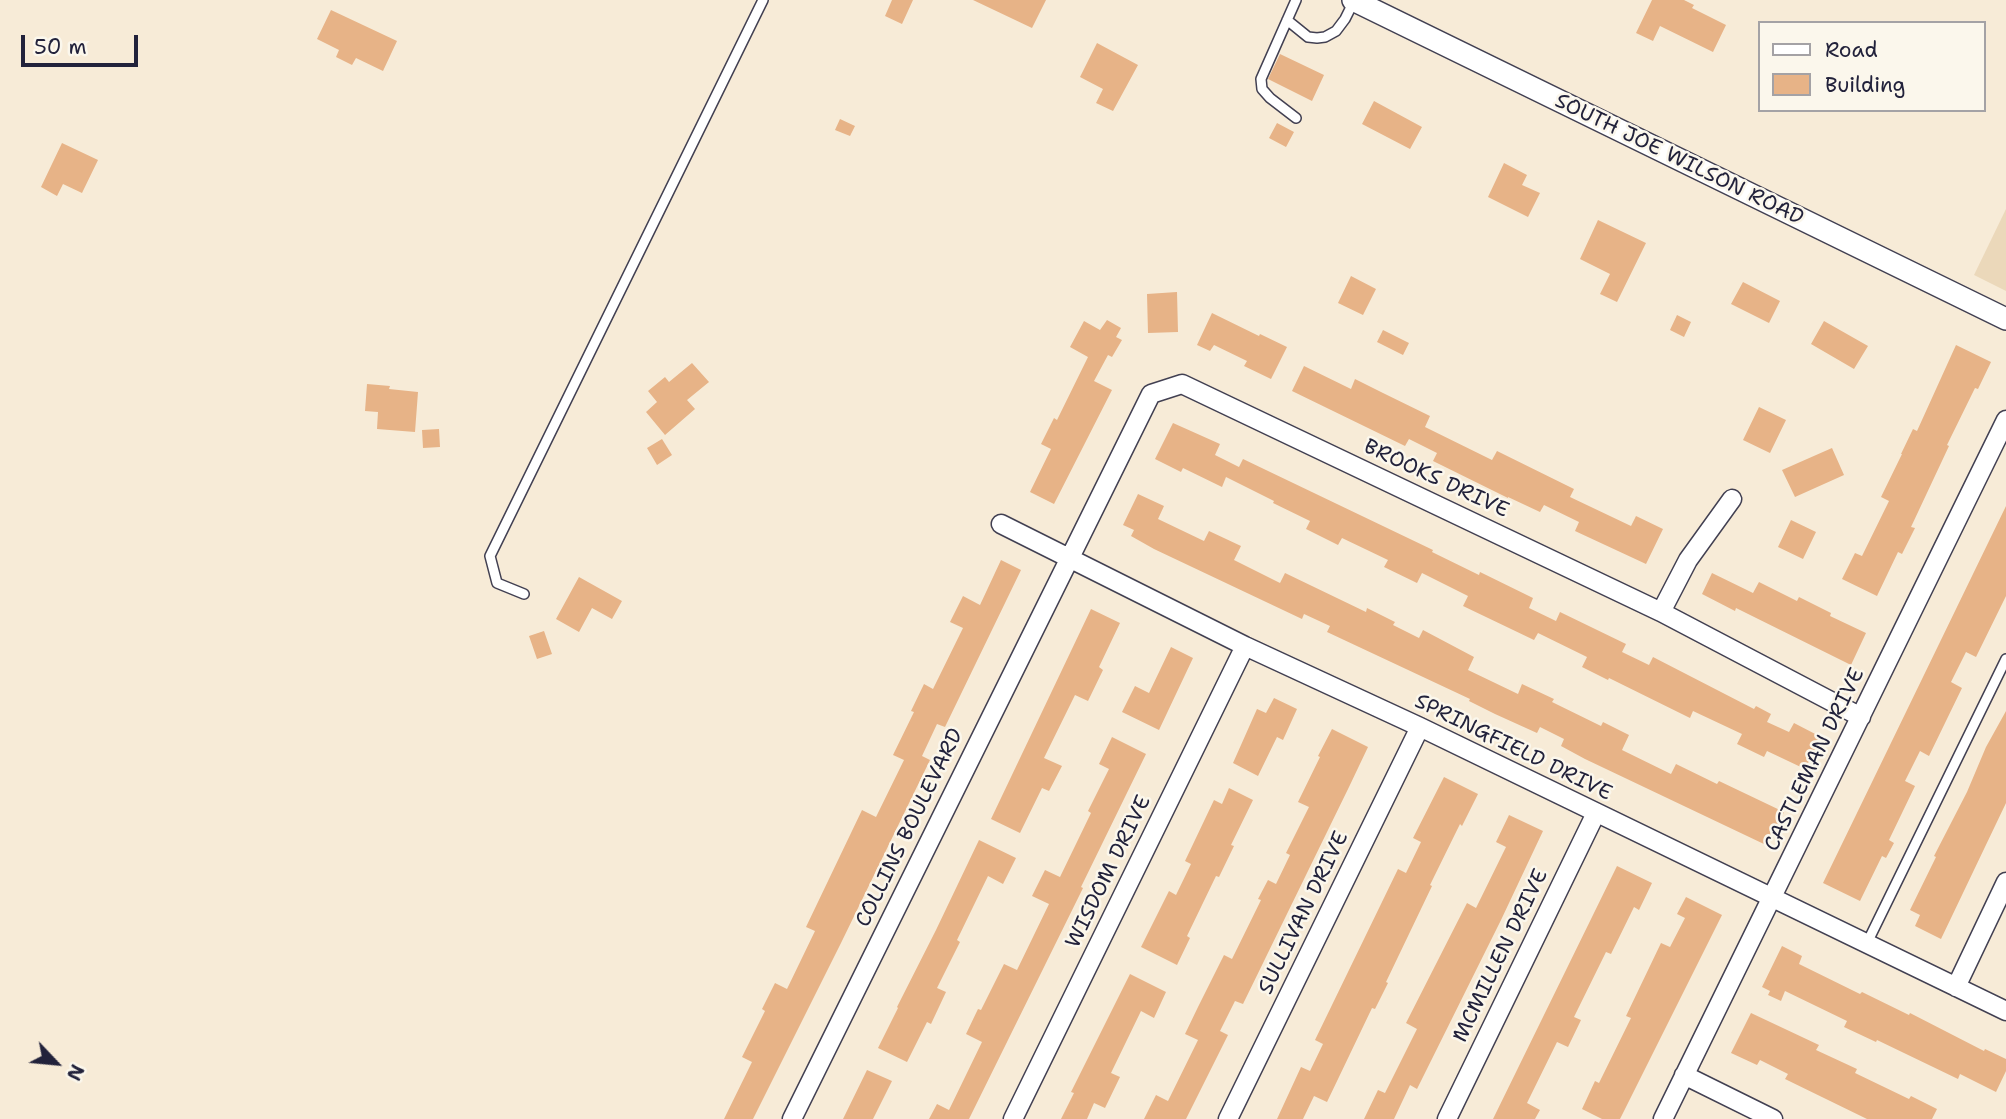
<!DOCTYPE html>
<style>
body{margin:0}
#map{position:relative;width:2006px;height:1119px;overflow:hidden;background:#f7ebd7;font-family:"Shantell Sans",sans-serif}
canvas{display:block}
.legend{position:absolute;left:1758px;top:21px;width:228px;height:91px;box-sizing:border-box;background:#fbf7ec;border:2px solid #a4a2a5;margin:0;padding:9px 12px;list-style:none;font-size:21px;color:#22223b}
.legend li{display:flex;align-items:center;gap:14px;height:35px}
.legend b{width:35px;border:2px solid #a4a2a5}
.north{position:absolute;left:21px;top:1028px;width:70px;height:70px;-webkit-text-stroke:5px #fbf7ec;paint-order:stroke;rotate:116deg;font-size:19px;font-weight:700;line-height:28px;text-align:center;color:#22223b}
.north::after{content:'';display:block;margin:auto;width:24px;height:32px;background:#22223b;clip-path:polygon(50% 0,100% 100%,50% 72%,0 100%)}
.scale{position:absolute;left:21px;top:35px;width:117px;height:32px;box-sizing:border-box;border:4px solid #22223b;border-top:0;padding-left:9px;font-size:21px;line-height:24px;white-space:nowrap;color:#22223b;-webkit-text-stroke:5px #fbf7ec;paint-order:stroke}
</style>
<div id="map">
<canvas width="2006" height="1119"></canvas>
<ul class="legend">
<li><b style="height:9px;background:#fff"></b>Road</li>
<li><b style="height:19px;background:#e7b387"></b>Building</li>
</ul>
<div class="north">N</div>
<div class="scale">50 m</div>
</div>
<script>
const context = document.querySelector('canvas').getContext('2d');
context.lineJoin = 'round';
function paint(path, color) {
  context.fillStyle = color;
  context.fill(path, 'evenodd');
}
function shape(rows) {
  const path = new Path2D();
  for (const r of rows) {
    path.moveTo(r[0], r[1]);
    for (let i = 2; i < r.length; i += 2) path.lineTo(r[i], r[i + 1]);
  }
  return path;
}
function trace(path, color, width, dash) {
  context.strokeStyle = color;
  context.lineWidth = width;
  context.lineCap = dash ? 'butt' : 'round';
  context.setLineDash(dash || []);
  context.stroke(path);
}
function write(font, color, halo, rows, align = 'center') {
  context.font = font + ' "Shantell Sans",sans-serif';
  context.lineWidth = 5;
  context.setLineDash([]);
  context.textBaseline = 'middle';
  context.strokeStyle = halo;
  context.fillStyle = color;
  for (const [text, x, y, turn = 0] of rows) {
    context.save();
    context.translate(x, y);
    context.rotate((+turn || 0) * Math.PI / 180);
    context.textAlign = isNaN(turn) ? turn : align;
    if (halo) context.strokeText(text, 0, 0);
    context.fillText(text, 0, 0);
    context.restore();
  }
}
paint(shape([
 [2006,209,2006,291,1974,275]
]), '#ebd8ba');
paint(shape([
 [892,0,913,0,902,24,885,16],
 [973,0,1046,0,1032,28],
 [1652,0,1684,0,1694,5,1692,8,1726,25,1713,52,1660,26,1653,41,1636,33],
 [331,10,397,41,383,71,356,58,352,65,336,57,339,50,317,39],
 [1097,43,1138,65,1113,111,1096,103,1103,89,1080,77],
 [1280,54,1324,75,1312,101,1268,79],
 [1374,101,1422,127,1410,149,1362,124],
 [840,119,855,126,850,136,835,130],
 [1277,123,1294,132,1286,147,1269,138],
 [62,143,98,160,82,193,63,184,57,196,41,187],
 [1504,163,1527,175,1522,185,1540,193,1528,217,1488,197],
 [1598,220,1646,243,1617,302,1600,294,1610,274,1580,259],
 [1351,276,1376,289,1363,315,1338,303],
 [1743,282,1780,301,1769,323,1731,304],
 [1177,292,1178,332,1148,333,1147,294],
 [1212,313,1259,336,1260,334,1287,347,1271,379,1244,366,1247,361,1214,345,1210,351,1197,345],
 [1677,315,1691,322,1684,337,1670,330],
 [1107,320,1121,328,1116,337,1122,340,1112,357,1108,355,1094,381,1112,390,1054,504,1030,492,1051,449,1041,444,1054,418,1057,420,1088,357,1070,347,1084,321,1100,330],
 [1824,321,1868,346,1854,369,1811,344],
 [1383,330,1409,343,1403,355,1377,342],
 [1956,345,1991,362,1978,389,1975,388,1947,445,1949,446,1911,527,1915,528,1902,554,1898,552,1877,596,1842,579,1855,553,1862,556,1889,501,1881,497,1902,454,1901,454,1913,429,1917,431],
 [692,363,709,382,687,400,695,409,665,435,646,412,657,402,648,391,665,377,669,382],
 [1304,366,1351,389,1355,379,1383,393,1430,416,1425,427,1492,460,1497,451,1574,489,1570,497,1631,526,1636,516,1663,529,1646,564,1575,531,1579,522,1544,505,1540,512,1508,497,1508,498,1433,461,1437,453,1409,439,1405,446,1292,391],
 [367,384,390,386,389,389,418,392,415,432,377,429,378,412,365,411],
 [1759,407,1786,420,1770,453,1743,440],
 [1173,423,1220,444,1215,455,1239,467,1243,459,1433,550,1432,552,1479,575,1480,572,1533,598,1529,608,1556,621,1560,612,1626,644,1622,652,1649,665,1653,657,1754,709,1756,706,1771,714,1767,722,1789,732,1794,723,1821,737,1805,769,1767,751,1764,757,1737,744,1742,734,1693,711,1690,718,1609,678,1608,680,1582,667,1587,657,1538,633,1534,640,1463,606,1468,596,1422,573,1417,583,1384,567,1388,560,1342,538,1338,545,1306,529,1310,521,1273,503,1274,501,1226,477,1222,487,1183,468,1181,472,1155,459],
 [439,429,440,447,423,448,422,430],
 [662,439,672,455,657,465,647,448],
 [1832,448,1844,475,1795,497,1782,470],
 [1138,494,1164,506,1158,519,1204,541,1209,531,1241,546,1234,560,1280,583,1285,573,1366,612,1367,608,1395,622,1393,625,1419,638,1423,630,1474,657,1468,670,1518,694,1522,684,1554,699,1552,702,1601,726,1603,722,1629,735,1622,750,1671,774,1676,764,1717,784,1719,781,1784,812,1780,820,1786,823,1781,834,1774,830,1766,845,1585,759,1561,746,1564,739,1540,727,1537,733,1495,714,1469,701,1470,699,1327,632,1330,626,1304,614,1302,619,1154,549,1131,536,1134,530,1123,525],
 [2006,506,2006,596,1976,657,1966,652,1951,682,1962,688,1929,756,1920,751,1905,781,1915,786,1889,840,1894,843,1886,858,1882,856,1860,901,1823,883],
 [1791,520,1816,532,1803,559,1778,547],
 [1001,560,1021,570,945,727,937,724,922,756,930,760,841,943,753,1119,724,1119,752,1062,742,1057,765,1011,762,1009,775,983,787,989,815,931,806,927,862,810,876,817,904,760,893,755,914,712,911,711,924,684,933,689,963,628,950,622,963,596,980,605],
 [1712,573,1753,593,1759,582,1797,601,1799,597,1831,613,1830,616,1866,633,1851,665,1736,608,1735,611,1702,594],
 [579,577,622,601,612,619,592,608,579,632,556,619],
 [1091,609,1120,623,1099,667,1103,670,1088,701,1075,695,1044,758,1062,766,1049,791,1042,788,1020,833,991,819],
 [544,631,552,654,537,659,529,636],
 [1171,647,1193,658,1159,730,1122,712,1135,686,1149,693],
 [1274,698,1297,709,1283,740,1277,737,1258,776,1233,763,1257,709,1266,713],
 [2006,711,2006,803,1941,939,1915,926,1920,915,1910,910,1936,857,1934,856,1967,792,1986,747],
 [1332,729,1368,747,1349,787,1243,1004,1235,1001,1220,1031,1228,1035,1186,1119,1144,1119,1156,1095,1168,1101,1198,1040,1185,1034,1198,1007,1224,955,1232,959,1261,900,1258,899,1268,880,1276,884,1290,855,1286,853,1309,807,1298,802,1320,757,1318,756],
 [1112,737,1146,754,1081,887,1083,888,969,1119,929,1119,937,1104,949,1110,982,1042,966,1034,978,1009,981,1010,1004,964,1017,970,1049,904,1032,896,1045,870,1060,877,1091,813,1088,811,1109,769,1099,764],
 [1444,777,1478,794,1462,826,1460,824,1430,885,1432,886,1386,982,1388,983,1375,1009,1372,1008,1327,1102,1314,1096,1303,1119,1277,1119,1301,1067,1310,1071,1323,1044,1315,1040,1398,869,1406,873,1421,842,1413,838],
 [1229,788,1253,800,1231,845,1234,846,1219,877,1216,876,1187,936,1190,938,1177,965,1141,947,1169,891,1176,895,1191,864,1185,861,1214,800,1222,804],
 [1509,815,1543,831,1501,920,1417,1089,1410,1085,1394,1119,1364,1119,1378,1090,1385,1093,1417,1029,1406,1023,1467,903,1476,908,1506,847,1496,842],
 [979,840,1016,858,1003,884,988,876,957,940,960,942,937,988,946,992,931,1024,927,1022,907,1062,878,1048,898,1008,897,1007,936,930],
 [1617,866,1652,883,1639,910,1634,907,1611,954,1606,952,1574,1017,1581,1020,1568,1047,1557,1042,1527,1103,1540,1110,1535,1119,1493,1119],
 [1686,897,1722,915,1620,1119,1602,1119,1582,1109,1595,1081,1599,1083,1631,1018,1626,1016,1661,943,1670,947,1685,918,1677,914],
 [1782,946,1802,956,1799,964,1860,994,1862,992,1909,1015,1910,1013,1984,1051,1985,1049,2006,1059,2006,1071,1996,1092,1960,1074,1958,1079,1877,1040,1876,1042,1844,1027,1847,1021,1785,991,1781,1001,1768,995,1770,991,1762,987],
 [1130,974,1166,992,1154,1018,1141,1011,1111,1073,1120,1077,1105,1108,1094,1103,1087,1119,1061,1119,1074,1093,1071,1092],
 [1751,1013,1819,1045,1816,1050,1857,1069,1855,1073,1909,1099,1911,1096,1937,1109,1932,1119,1867,1119,1785,1079,1788,1074,1760,1060,1757,1065,1731,1053],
 [867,1070,892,1081,873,1119,843,1119]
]), '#e7b387');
const service = shape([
 [1296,0,1261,79,1262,89,1270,98,1296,118],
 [1287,20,1308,37,1317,38,1325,37,1336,31,1345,19,1354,1],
 [524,594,497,583,490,556,763,0],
 [1867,943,2006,659]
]);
const minor = shape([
 [1001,524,1245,646,1420,727,2006,1011],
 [1661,612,1688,560,1732,499],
 [1956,987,2006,882],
 [1684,1075,1773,1119],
 [792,1119,1151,394,1182,384,1661,612,1861,717],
 [1013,1119,1245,646],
 [1228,1119,1420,727],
 [1447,1119,1596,813],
 [1663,1119,2006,420]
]);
const tertiary = shape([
 [1353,0,2006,319]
]);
trace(service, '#424052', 12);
trace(minor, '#424052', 21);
trace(tertiary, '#424052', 24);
trace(service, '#fff', 9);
trace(minor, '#fff', 18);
trace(tertiary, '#fff', 21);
write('21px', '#22223b', '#fbf7ec', [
 ["SOUTH JOE WILSON ROAD",1679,160,26],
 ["BROOKS DRIVE",1436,479,25],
 ["SPRINGFIELD DRIVE",1513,748,26],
 ["CASTLEMAN DRIVE",1815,760,-64],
 ["COLLINS BOULEVARD",910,828,-64],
 ["WISDOM DRIVE",1109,872,-64],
 ["SULLIVAN DRIVE",1304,913,-64],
 ["MCMILLEN DRIVE",1501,956,-64]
]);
</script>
